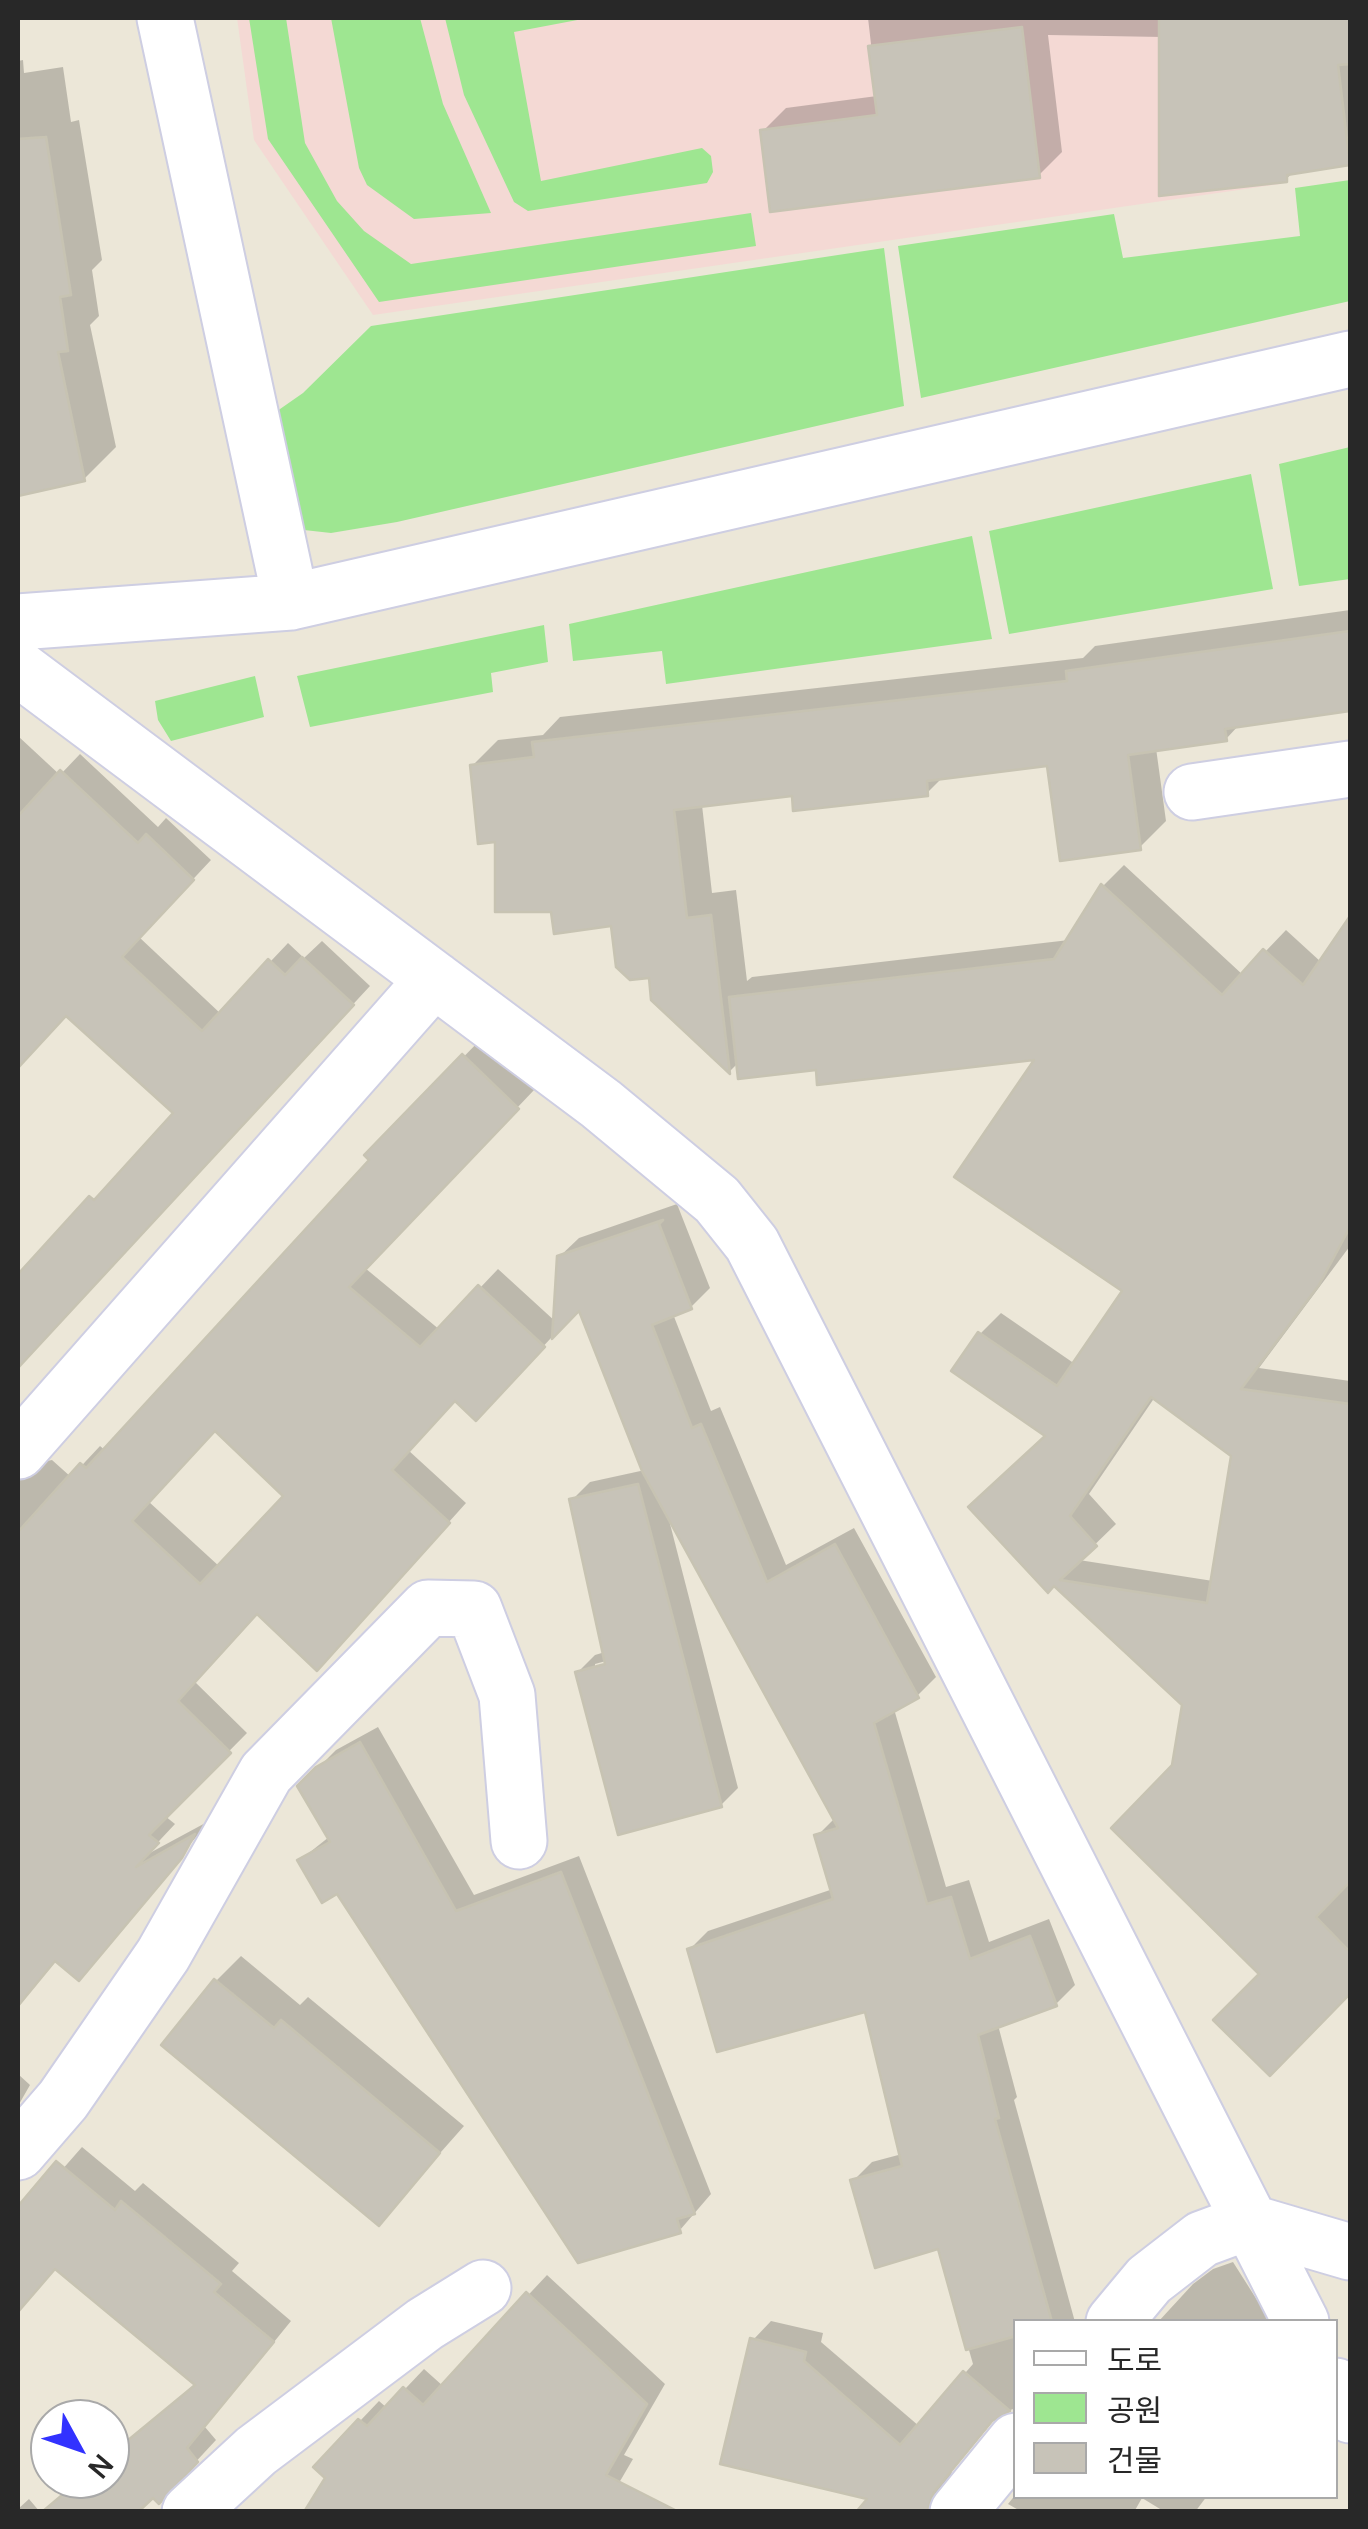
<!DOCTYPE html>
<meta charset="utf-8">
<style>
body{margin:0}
#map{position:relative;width:1368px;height:2529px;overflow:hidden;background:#ece7d8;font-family:Manrope,"Noto Sans KR",sans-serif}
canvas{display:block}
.frame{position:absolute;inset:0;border:20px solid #282828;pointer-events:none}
.legend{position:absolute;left:1013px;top:2319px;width:325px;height:180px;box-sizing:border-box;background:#fff;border:2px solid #a9a9a9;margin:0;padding:12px 18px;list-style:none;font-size:30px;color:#282828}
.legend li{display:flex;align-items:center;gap:20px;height:50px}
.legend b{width:50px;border:2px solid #a9a9a9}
.north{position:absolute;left:30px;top:2399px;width:100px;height:100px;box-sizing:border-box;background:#fff;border:2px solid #a9a9a9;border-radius:50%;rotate:130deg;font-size:28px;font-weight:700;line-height:40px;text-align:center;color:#282828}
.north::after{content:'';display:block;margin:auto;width:35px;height:45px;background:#3232ff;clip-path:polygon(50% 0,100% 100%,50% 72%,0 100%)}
</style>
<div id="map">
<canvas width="1368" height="2529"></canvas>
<div class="frame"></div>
<ul class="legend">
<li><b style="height:12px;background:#fff"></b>도로</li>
<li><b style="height:28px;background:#9ee691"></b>공원</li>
<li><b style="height:28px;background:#c7c3b8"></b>건물</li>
</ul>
<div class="north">N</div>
</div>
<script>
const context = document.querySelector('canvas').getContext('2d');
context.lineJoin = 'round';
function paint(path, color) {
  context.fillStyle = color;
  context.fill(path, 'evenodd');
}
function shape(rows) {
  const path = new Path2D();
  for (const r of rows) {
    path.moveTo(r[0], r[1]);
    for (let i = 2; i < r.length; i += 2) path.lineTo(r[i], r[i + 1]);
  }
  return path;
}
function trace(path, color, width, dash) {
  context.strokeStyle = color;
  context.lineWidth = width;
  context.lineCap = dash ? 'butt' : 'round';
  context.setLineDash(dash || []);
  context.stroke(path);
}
paint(shape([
 [237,18,1256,18,1280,184,373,315,254,140]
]), '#f4d9d4');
paint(shape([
 [249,18,286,18,305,143,337,201,364,231,411,264,751,213,756,246,379,302,268,139],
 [331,18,420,18,443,104,491,213,414,219,367,185,359,168],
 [445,18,588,18,514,32,541,181,702,148,711,156,713,172,707,183,528,211,514,202,464,95],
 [1350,180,1350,301,921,398,898,246,1114,214,1123,258,1300,236,1295,188],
 [884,248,904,406,397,522,331,533,304,530,286,521,270,416,303,393,371,326],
 [1350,447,1350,579,1299,586,1279,464],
 [1251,474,1273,589,1009,634,989,531],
 [972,536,992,639,666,684,662,651,573,661,569,624],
 [544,625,548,662,491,673,493,692,310,727,297,676],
 [255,676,264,717,171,741,158,720,155,701]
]), '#9ee691');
paint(shape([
 [868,18,1350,18,1350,163,1294,172,1286,179,1162,37,1048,35,1062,152,1039,175,763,131,786,108,877,96],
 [23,60,24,73,63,67,71,122,79,120,102,260,92,270,99,316,90,325,116,447,84,479,18,493,18,61],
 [1350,610,1350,709,1240,724,1226,739,1156,748,1166,821,1140,847,1049,764,944,776,927,793,794,794,702,805,712,893,736,890,747,981,752,977,1069,940,1103,886,1124,865,1243,975,1286,930,1321,962,1350,925,1350,1246,1259,1368,1350,1381,1350,1991,1270,2073,1262,1974,1175,1766,1185,1704,1054,1583,1048,1435,980,1334,1001,1313,1075,1364,1125,1291,1039,1057,818,1067,739,1062,730,1071,654,999,651,975,613,924,553,909,498,840,472,766,498,740,543,735,560,717,1083,658,1095,646],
 [1155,1397,1233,1455,1213,1581,1079,1560,1116,1524,1089,1494],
 [18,736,60,775,80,754,158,827,166,818,211,860,139,937,221,1014,288,943,304,958,322,941,370,986,18,1366,18,1280,177,1113,67,1013,18,1066],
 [482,1038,535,1089,365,1268,440,1330,498,1269,556,1322,559,1257,579,1238,677,1204,710,1288,691,1307,673,1314,711,1411,720,1407,786,1565,854,1528,936,1677,917,1696,894,1709,946,1887,969,1880,989,1942,1049,1919,1075,1985,1056,2004,998,2025,1017,2097,1014,2100,1075,2322,1016,2322,1016,2408,999,2414,952,2471,946,2497,934,2512,893,2512,753,2340,771,2321,823,2333,821,2342,919,2426,973,2364,939,2246,853,2181,872,2162,902,2154,867,2009,690,1949,708,1931,833,1889,817,1836,835,1818,668,1516,738,1788,721,1805,577,1673,595,1655,605,1652,572,1500,590,1482,645,1470,580,1307,494,1399,456,1398,408,1450,466,1503,335,1649,258,1612,194,1681,247,1733,165,1816,175,1824,146,1855,209,1821,97,1959,57,1959,18,2007,18,1458,32,1464,52,1460,71,1477,100,1446,106,1451,372,1160,368,1155],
 [216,1428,286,1495,220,1567,148,1501],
 [617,1658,595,1669,595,1664],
 [378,1727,474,1895,579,1856,711,2194,680,2230,338,1891,300,1860,329,1837,300,1786,336,1750],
 [241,1956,300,2005,308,1997,464,2126,379,2222,216,1981],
 [18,2074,30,2085,18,2106],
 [82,2147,135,2191,143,2183,239,2263,232,2271,291,2321,205,2427,216,2440,178,2481,110,2472,110,2457,196,2383,56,2267,18,2312,18,2220],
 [1233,2262,1271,2322,1158,2322,1193,2284,1213,2269],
 [547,2275,665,2384,624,2455,633,2459,602,2512,307,2512,360,2421,379,2401,387,2408,424,2369,443,2386],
 [1016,2494,1016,2496,1207,2496,1195,2512,1165,2512,1142,2498,1134,2512,1022,2512,1008,2504],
 [29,2499,40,2512,18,2512,18,2509]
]), '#0003');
const building = shape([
 [1159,18,1350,18,1350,64,1338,65,1350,165,1287,175,1287,182,1159,196,1159,18],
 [1022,27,1040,178,770,212,760,130,877,115,868,46,1022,27],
 [46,137,71,295,60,297,68,351,58,352,85,481,18,496,18,139,46,137],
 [1350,631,1350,711,1225,729,1227,741,1128,755,1141,850,1060,861,1047,766,927,781,928,796,793,811,792,796,674,810,687,918,711,915,730,1074,651,1000,649,978,630,980,616,967,611,926,554,934,551,912,495,912,495,842,478,844,470,765,534,757,532,742,1067,681,1066,671,1350,631],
 [60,770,138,843,146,834,194,880,122,957,202,1031,268,959,285,975,302,957,354,1005,18,1368,18,1274,89,1196,94,1200,173,1113,66,1016,18,1068,18,816,60,770],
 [1101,884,1222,995,1263,949,1303,985,1350,916,1350,1227,1319,1285,1241,1389,1350,1404,1350,1882,1316,1917,1350,1952,1350,1994,1270,2076,1213,2020,1259,1974,1111,1828,1172,1765,1182,1705,1054,1586,1048,1593,968,1507,1045,1436,951,1371,978,1332,1057,1386,1122,1291,954,1177,1034,1060,817,1085,816,1070,738,1079,729,997,1054,959,1101,884],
 [1151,1397,1231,1456,1207,1603,1060,1580,1097,1546,1070,1516,1151,1397],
 [462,1054,519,1109,349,1287,420,1347,478,1285,545,1347,476,1421,455,1401,392,1470,450,1523,317,1671,257,1614,178,1701,231,1753,149,1835,159,1843,136,1867,195,1834,182,1858,79,1981,55,1961,18,2006,18,1532,80,1463,86,1468,369,1160,364,1155,462,1054],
 [215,1431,283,1496,200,1584,132,1521,215,1431],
 [663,1220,659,1224,692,1309,652,1325,692,1428,701,1424,767,1582,835,1544,919,1698,874,1723,927,1904,951,1897,970,1959,1030,1936,1057,2006,978,2035,999,2118,995,2119,1052,2322,1016,2322,1016,2336,966,2350,938,2249,875,2268,850,2180,902,2166,865,2012,717,2052,687,1949,833,1899,814,1835,838,1828,642,1471,579,1311,552,1339,557,1256,663,1220],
 [638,1484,722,1807,618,1835,575,1672,605,1664,569,1499,638,1484],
 [360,1742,456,1911,561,1872,695,2214,677,2219,681,2233,578,2263,337,1894,322,1903,297,1860,330,1842,297,1786,316,1767,360,1742],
 [214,1979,274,2028,281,2020,440,2153,379,2226,161,2045,214,1979],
 [56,2161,115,2210,121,2201,221,2284,214,2292,274,2342,187,2448,198,2462,159,2504,153,2498,138,2512,42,2512,81,2479,110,2479,110,2455,195,2385,55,2269,18,2312,18,2206,56,2161],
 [526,2292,647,2404,606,2475,679,2512,304,2512,325,2478,313,2467,358,2419,367,2426,403,2387,423,2405,526,2292],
 [750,2338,806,2352,804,2361,900,2445,963,2371,1010,2411,992,2421,934,2492,927,2512,856,2512,867,2499,720,2464,750,2338]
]);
paint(building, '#c7c3b8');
trace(building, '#c7c3b2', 2.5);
const minor = shape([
 [165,18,291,602],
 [18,622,291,602,1350,359],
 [18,668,601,1104,717,1200,752,1244,1301,2322],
 [1192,792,1350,769],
 [18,1451,434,979],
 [18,2152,63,2100,163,1955,266,1773,428,1608,474,1609,507,1695,519,1841],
 [1114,2322,1149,2280,1202,2239,1248,2222,1350,2252],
 [1336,2386,1350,2415],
 [190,2512,256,2451,425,2324,483,2288],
 [958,2512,1016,2441]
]);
trace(minor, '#cecee2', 59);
trace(minor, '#fff', 55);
</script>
